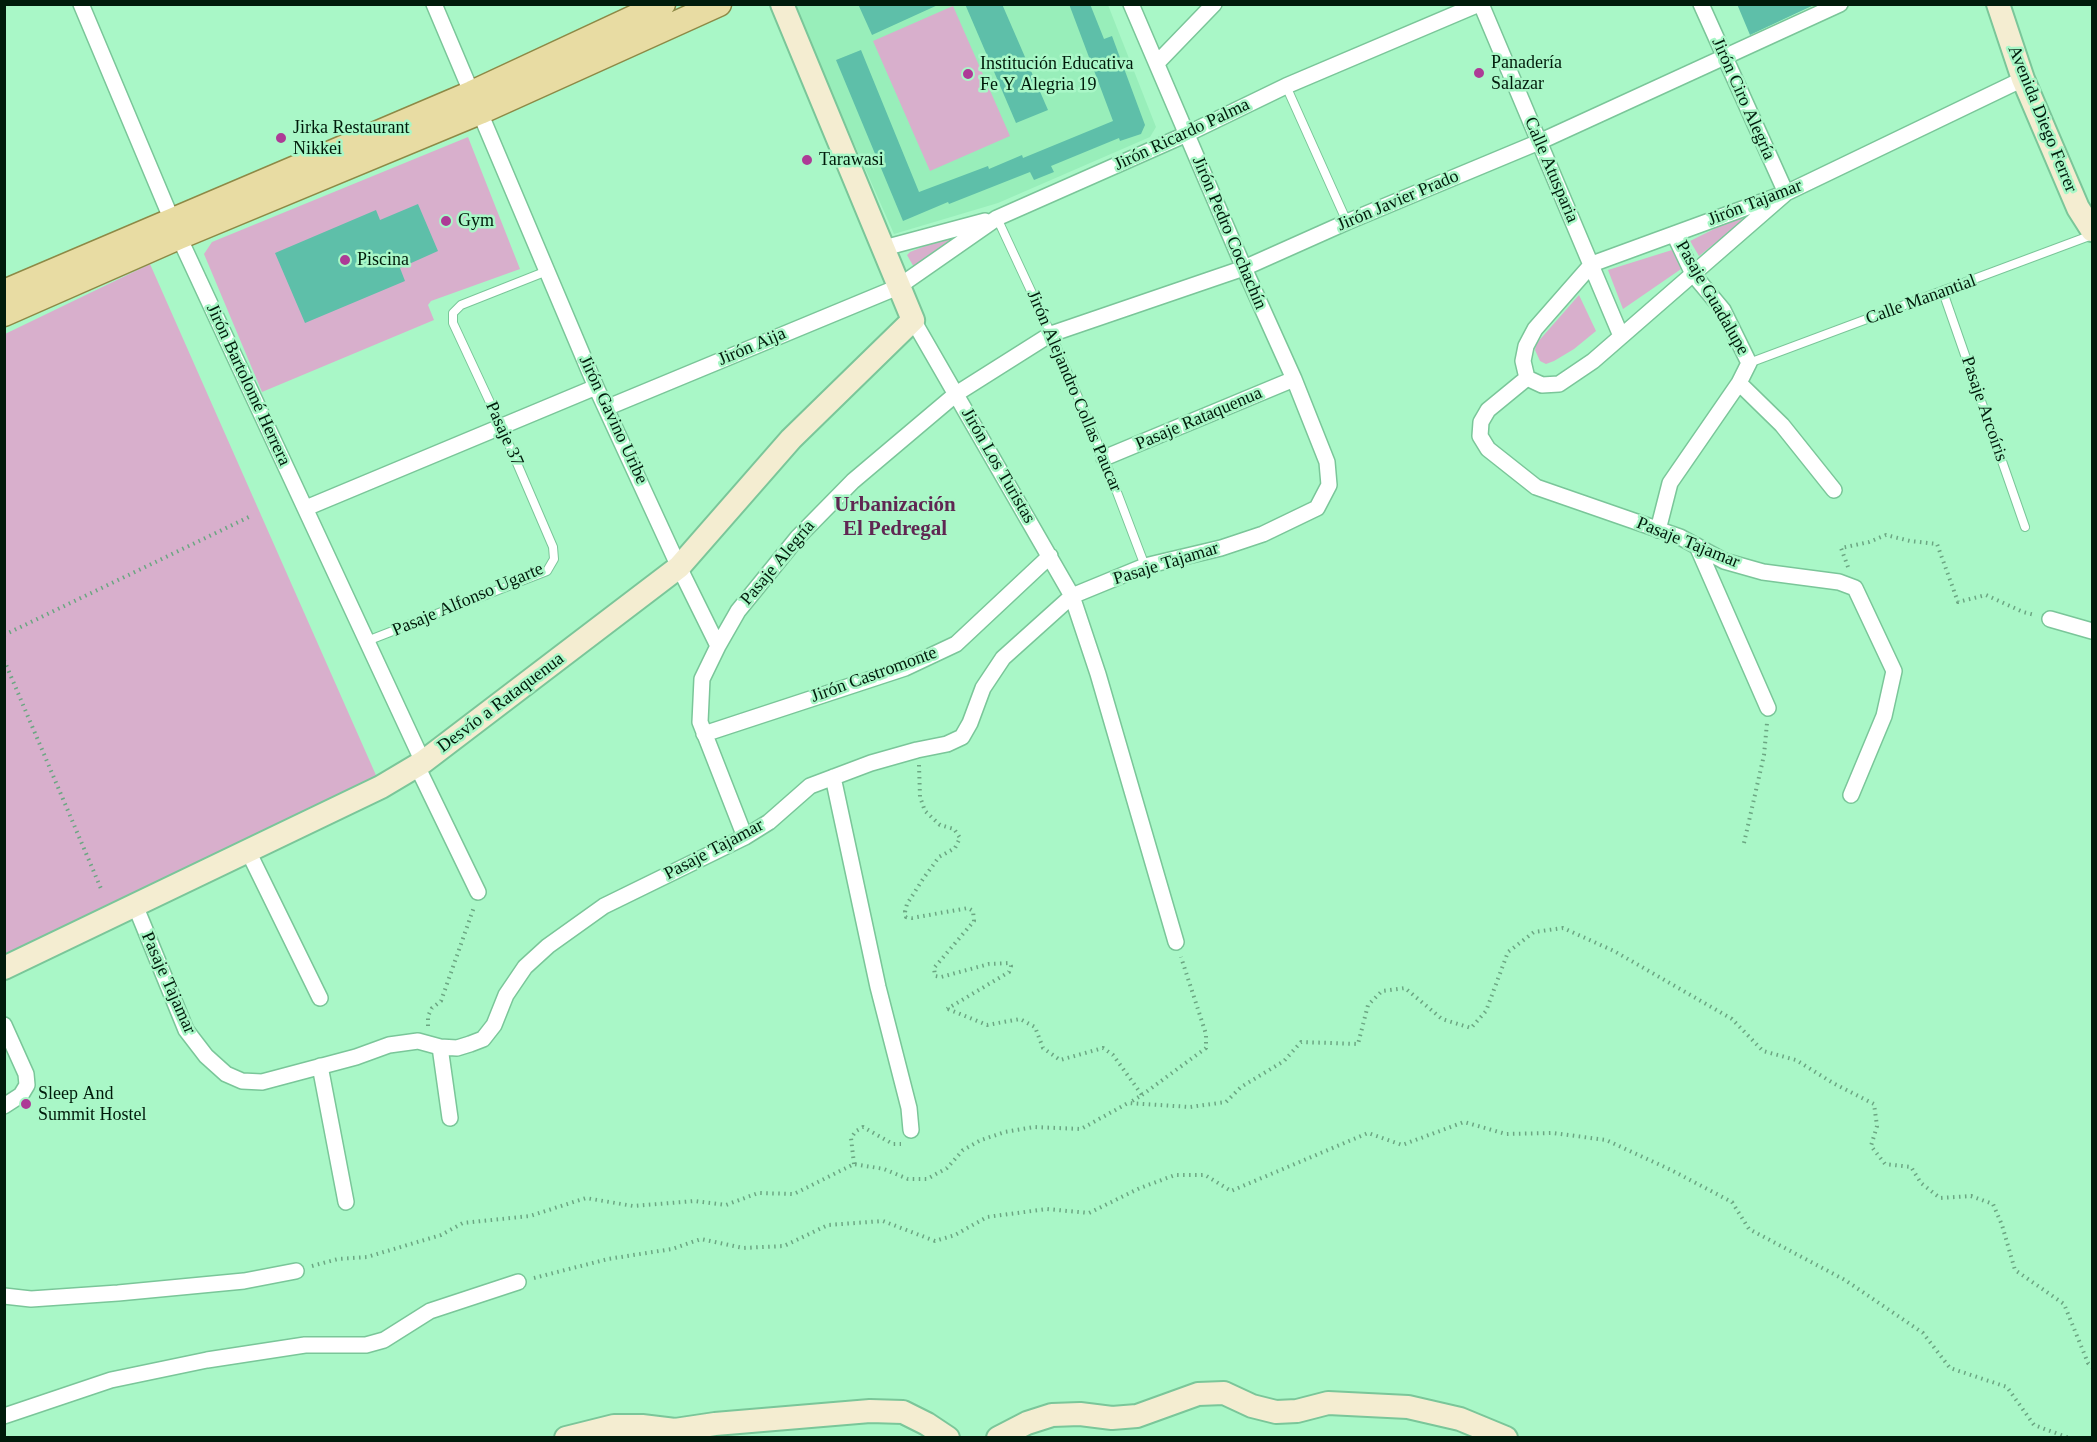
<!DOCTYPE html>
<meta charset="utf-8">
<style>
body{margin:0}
#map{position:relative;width:2097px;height:1442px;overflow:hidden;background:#a9f7c7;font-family:Georgia,serif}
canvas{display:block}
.frame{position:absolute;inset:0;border:6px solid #001b0b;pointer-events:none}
</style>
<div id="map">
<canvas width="2097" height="1442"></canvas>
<div class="frame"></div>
</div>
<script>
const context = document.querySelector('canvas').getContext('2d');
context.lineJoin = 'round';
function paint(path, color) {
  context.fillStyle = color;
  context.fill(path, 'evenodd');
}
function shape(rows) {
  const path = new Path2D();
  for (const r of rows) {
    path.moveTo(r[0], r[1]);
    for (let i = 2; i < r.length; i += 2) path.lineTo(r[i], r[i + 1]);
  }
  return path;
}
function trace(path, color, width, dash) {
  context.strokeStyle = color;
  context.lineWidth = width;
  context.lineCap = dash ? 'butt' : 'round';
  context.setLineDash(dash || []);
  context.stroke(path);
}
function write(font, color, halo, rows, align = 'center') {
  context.font = font + ' Georgia,serif';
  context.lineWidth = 5;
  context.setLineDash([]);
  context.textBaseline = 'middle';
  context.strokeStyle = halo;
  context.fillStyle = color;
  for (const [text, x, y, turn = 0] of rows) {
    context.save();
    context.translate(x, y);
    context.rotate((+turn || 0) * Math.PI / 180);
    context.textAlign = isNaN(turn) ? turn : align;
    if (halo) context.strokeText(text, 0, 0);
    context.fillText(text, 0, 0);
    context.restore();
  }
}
paint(shape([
 [793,5,1108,5,1156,127,1150,137,998,203,894,234]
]), '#98eeba');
paint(shape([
 [953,6,1010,136,930,171,873,41],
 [468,137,520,269,431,301,428,305,434,320,262,392,204,254,212,242],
 [1740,216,1743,221,1699,256,1690,241],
 [963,231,966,236,915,269,907,255,910,252],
 [1672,250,1684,267,1623,309,1608,270],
 [150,264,379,782,5,959,5,334],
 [1579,295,1596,331,1574,349,1554,361,1546,364,1540,361,1535,350,1536,344]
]), '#d8afcc');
paint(shape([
 [858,4,940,4,872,35],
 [965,4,1002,4,1048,110,1016,123],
 [1069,4,1090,4,1104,39,1112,36,1145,125,1141,134,1120,141,1119,138,1051,166,1054,172,1034,180,1030,172,949,204,948,202,903,221,836,60,861,50,919,192,988,166,989,169,1022,155,1023,158,1113,121],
 [1737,4,1816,4,1750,35],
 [418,204,438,251,400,268,405,281,305,323,275,253,376,210,380,220]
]), '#5ebfa9');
const lane = shape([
 [1286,86,1347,222],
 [997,218,1051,334,1104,458,1145,566],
 [1943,292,2025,527],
 [1749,363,2092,235],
 [367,641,547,571,554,559,553,547,501,426,453,323,453,313,461,305,547,271]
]);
const street = shape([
 [81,4,179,237,423,762],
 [434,4,596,387,679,567,718,646,702,679,700,722,745,837],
 [1481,4,1621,336],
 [1701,4,1786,193,1593,361,1559,384,1542,385,1527,378,1523,361,1526,346,1535,329,1592,264,1786,193,2023,79],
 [1157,63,1214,4],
 [884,248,985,221],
 [913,320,1072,596,1098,674,1176,942],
 [1527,378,1488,410,1481,422,1480,436,1488,449,1536,487,1680,537,1724,561,1763,572,1839,582,1855,588,1894,671,1884,716,1851,795],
 [1739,383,1782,425,1834,490],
 [606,408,898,287,997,218,1187,134,1286,86,1479,4],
 [1104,458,1294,379],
 [306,508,596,387],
 [1658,530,1670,483,1739,383,1749,363,1723,310,1693,274,1674,234],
 [1697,546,1768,708],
 [2050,619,2092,631],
 [718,646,738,611,798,537,853,481,956,394,1051,334,1244,268,1347,222,1539,142,1840,4],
 [704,734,905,668,956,644,1050,556],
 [417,766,478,892],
 [833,777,878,987,909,1108,911,1130],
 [248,851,320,998],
 [135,905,186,1030,206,1056,226,1074,242,1081,262,1082,356,1057,389,1045,418,1041,440,1047,457,1048,470,1044,483,1039,494,1025,506,995,525,967,548,946,604,906,745,837,769,822,810,786,871,763,917,750,947,744,962,737,970,723,983,688,1003,658,1072,596,1145,566,1221,548,1263,534,1317,508,1329,485,1327,462,1294,379,1244,268,1131,4],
 [4,1025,26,1074,27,1085,21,1095,4,1106],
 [440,1047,450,1118],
 [320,1066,346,1202],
 [4,1296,31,1299,118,1293,244,1281,296,1271],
 [4,1416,111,1380,207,1360,305,1345,366,1345,384,1340,430,1311,518,1282]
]);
const secondary = shape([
 [1998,4,2023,79,2078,208,2092,230],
 [4,968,381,787,423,762,679,567,791,439,913,320,782,4],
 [566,1438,614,1426,642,1426,675,1430,715,1424,870,1411,903,1412,927,1424,948,1438],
 [998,1438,1027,1423,1052,1415,1080,1414,1112,1418,1137,1416,1198,1394,1224,1393,1252,1406,1276,1412,1297,1411,1328,1403,1408,1407,1460,1419,1506,1438]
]);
const primary = shape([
 [4,292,472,93,663,4],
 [4,314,179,237,480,112,719,4]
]);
trace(lane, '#7ac699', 10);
trace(street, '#7ac699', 18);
trace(secondary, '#7ac699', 26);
trace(primary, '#8d8946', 27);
trace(shape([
 [1848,567,1841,548,1869,542,1886,535,1910,541,1937,544,1958,602,1986,595,2023,612,2035,615],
 [4,635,251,516],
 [4,660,102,891],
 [919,765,920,797,925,811,940,825,954,829,960,838,955,848,939,857,923,879,907,904,905,912,906,917,912,918,968,908,973,911,974,921,934,968,935,976,941,977,989,964,1009,963,1011,966,1009,972,947,1009],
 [1744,843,1764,755,1767,723],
 [948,1009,987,1025,1020,1019,1035,1027,1043,1048,1060,1060,1103,1048,1113,1055,1142,1095,1129,1103],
 [428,1026,428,1016,432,1008,441,1001,474,907],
 [1142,1095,1206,1048,1206,1034,1181,957],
 [854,1164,851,1138,856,1131,863,1127,893,1144,901,1144],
 [312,1266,338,1259,367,1257,441,1235,463,1223,530,1216,586,1198,633,1206,695,1201,726,1205,758,1193,794,1194,854,1164,884,1169,908,1179,927,1179,947,1168,963,1150,981,1140,1005,1132,1034,1127,1081,1129,1128,1103,1190,1107,1226,1102,1241,1087,1284,1061,1301,1042,1358,1044,1368,1005,1382,991,1405,988,1442,1019,1471,1028,1486,1011,1508,952,1534,932,1563,928,1614,951,1732,1019,1763,1051,1796,1060,1833,1083,1874,1104,1877,1126,1871,1146,1885,1164,1911,1167,1921,1183,1940,1198,1971,1196,1993,1204,2002,1225,2015,1270,2064,1304,2088,1363,2092,1367],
 [534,1278,608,1259,672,1249,701,1239,743,1248,784,1246,828,1225,883,1221,935,1241,955,1235,987,1217,1047,1209,1089,1213,1140,1188,1175,1175,1205,1175,1231,1191,1368,1133,1402,1145,1464,1122,1506,1134,1553,1133,1606,1140,1671,1170,1732,1202,1749,1229,1845,1280,1923,1333,1950,1368,2007,1387,2034,1425,2069,1438]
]), '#6ba682', 4, [1.5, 4.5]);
trace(lane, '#fff', 8);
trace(street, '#fff', 15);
trace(secondary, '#f4edd1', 22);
trace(primary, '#e8dca3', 24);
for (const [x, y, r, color] of [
 [1479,73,6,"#ad3b96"],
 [968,74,6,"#ad3b96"],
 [281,138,6,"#ad3b96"],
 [807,160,6,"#ad3b96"],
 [446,221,6,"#ad3b96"],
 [345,260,6,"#ad3b96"],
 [26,1104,6,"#ad3b96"]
]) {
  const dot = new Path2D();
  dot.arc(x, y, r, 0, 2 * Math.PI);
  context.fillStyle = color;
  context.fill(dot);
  trace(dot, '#a9f7c7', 2);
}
write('18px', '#001b0b', '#a9f7c7', [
 ["Panadería",1491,63],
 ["Salazar",1491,84],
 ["Institución Educativa",980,64],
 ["Fe Y Alegria 19",980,85],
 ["Jirka Restaurant",293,128],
 ["Nikkei",293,149],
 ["Tarawasi",819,160],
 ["Gym",458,221],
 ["Piscina",357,260],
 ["Sleep And",38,1094],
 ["Summit Hostel",38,1115]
], 'left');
write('18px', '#001b0b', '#a9f7c7', [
 ["Jirón Ciro Alegría",1743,99,66],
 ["Avenida Diego Ferrer",2042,119,68],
 ["Jirón Ricardo Palma",1182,135,-25],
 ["Calle Atusparia",1551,170,67],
 ["Jirón Javier Prado",1398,201,-23],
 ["Jirón Tajamar",1755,203,-21],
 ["Jirón Pedro Cochachín",1229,233,67],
 ["Pasaje Guadalupe",1712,298,60],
 ["Calle Manantial",1921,300,-20],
 ["Jirón Aija",752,347,-23],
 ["Jirón Bartolomé Herrera",248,385,65],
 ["Jirón Alejandro Collas Paucar",1074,391,67],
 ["Pasaje Arcoíris",1984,409,71],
 ["Pasaje Rataquenua",1199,419,-23],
 ["Jirón Gavino Uribe",613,420,65],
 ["Pasaje 37",504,434,66],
 ["Jirón Los Turistas",998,466,60],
 ["Pasaje Tajamar",1688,543,22],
 ["Pasaje Alegría",778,563,-50],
 ["Pasaje Tajamar",1166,564,-17],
 ["Pasaje Alfonso Ugarte",468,600,-23],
 ["Jirón Castromonte",874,675,-20],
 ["Desvío a Rataquenua",501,703,-37],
 ["Pasaje Tajamar",714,850,-28],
 ["Pasaje Tajamar",168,983,66]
]);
write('bold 21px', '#5f2752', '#a9f7c7', [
 ["Urbanización",895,506],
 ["El Pedregal",895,530]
]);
</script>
